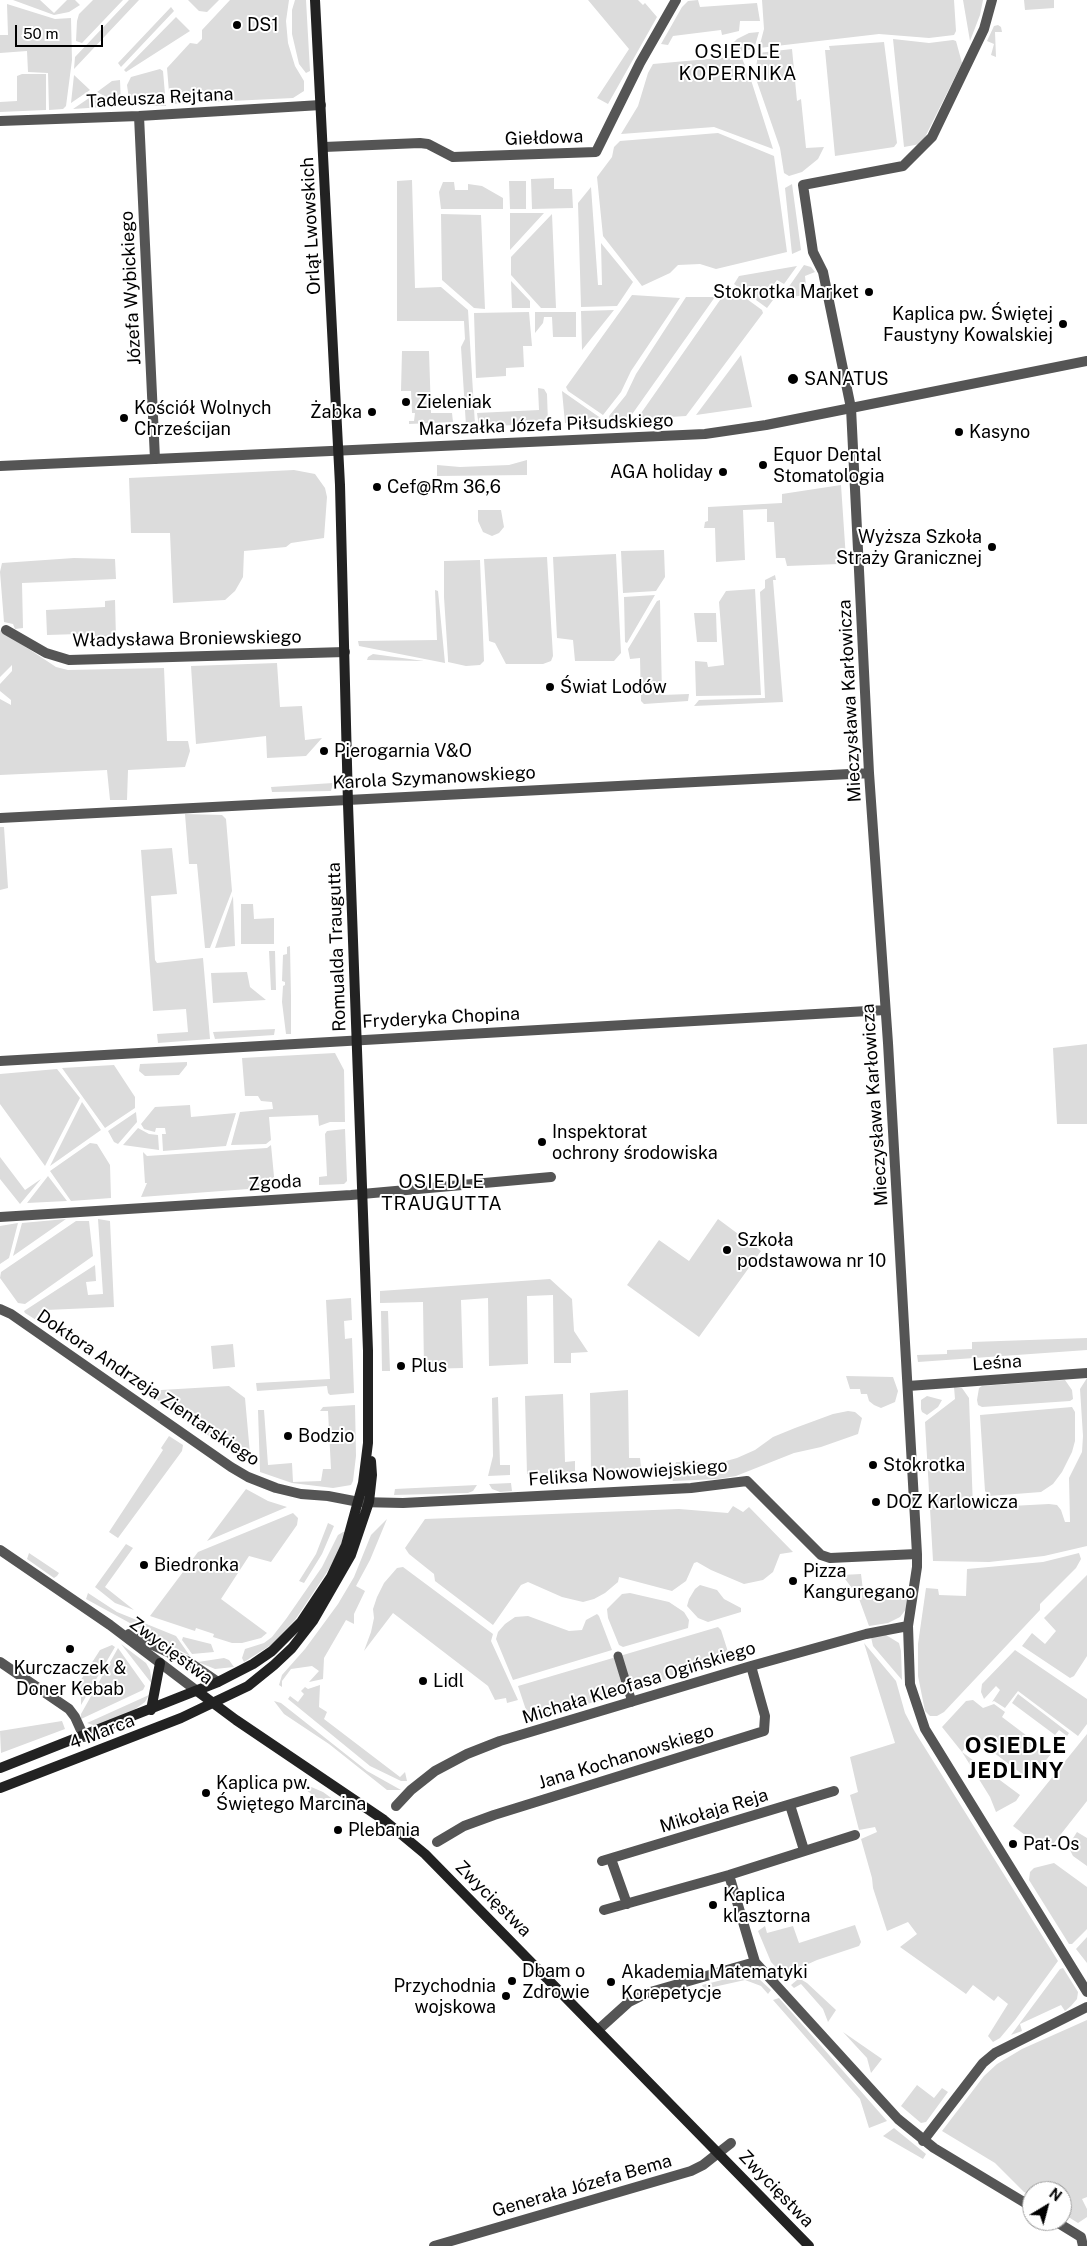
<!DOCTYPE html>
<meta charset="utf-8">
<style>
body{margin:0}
#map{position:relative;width:1087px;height:2246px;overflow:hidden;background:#fff;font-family:"Public Sans",sans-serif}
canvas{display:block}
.north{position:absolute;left:1022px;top:2181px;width:50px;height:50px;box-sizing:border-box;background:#fff;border:1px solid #999;border-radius:50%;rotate:37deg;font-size:14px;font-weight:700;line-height:20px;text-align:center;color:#000}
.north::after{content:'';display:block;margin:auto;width:18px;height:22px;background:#000;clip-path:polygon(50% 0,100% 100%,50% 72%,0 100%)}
.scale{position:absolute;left:15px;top:25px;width:88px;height:22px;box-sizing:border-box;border:2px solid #000;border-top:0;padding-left:6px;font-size:15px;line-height:18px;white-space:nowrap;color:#000;-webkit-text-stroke:4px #fff;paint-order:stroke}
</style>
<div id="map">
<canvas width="1087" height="2246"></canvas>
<div class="north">N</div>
<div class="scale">50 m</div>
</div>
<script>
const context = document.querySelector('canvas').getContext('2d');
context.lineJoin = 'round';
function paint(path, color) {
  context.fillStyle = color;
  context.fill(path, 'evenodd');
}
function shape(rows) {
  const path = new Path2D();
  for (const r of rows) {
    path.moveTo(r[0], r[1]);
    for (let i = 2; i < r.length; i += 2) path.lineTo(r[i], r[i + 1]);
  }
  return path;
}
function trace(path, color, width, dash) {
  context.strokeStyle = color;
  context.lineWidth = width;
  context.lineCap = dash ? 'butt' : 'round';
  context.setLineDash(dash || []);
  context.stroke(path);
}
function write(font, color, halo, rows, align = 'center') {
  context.font = font + ' "Public Sans",sans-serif';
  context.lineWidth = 4;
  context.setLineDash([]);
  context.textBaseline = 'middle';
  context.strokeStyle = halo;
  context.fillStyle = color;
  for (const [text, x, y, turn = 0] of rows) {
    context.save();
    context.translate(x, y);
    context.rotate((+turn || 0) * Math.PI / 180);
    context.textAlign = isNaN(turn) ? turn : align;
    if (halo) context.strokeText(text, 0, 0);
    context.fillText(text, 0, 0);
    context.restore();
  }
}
paint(shape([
 [13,0,40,0,54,13,67,0,75,0,80,5,69,12,54,15],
 [93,0,123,0,82,43,76,41,77,21,79,14],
 [129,0,139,0,74,69,75,57],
 [188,0,219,0,207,12,199,11],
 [230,0,289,0,286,21,288,43,295,66,304,81,304,91,293,98,170,104,167,68,190,43,197,44,202,39,202,30],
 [295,0,306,0,310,71,306,73,299,64,292,34,292,10],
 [588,0,638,0,643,5,645,3,657,17,608,104,597,98,629,49],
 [698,0,700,7,757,3,760,21,740,21,739,31,722,35,721,30,673,36,668,45,661,44,682,7,688,1],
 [762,0,954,0,956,31,954,35,929,38,879,34,759,48,764,29],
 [963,0,983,0,980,15,970,41],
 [1024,0,1054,0,1054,8,1025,10],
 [7,4,55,19,71,18,72,60,66,106,63,109,49,110,48,73,28,72,27,51,0,53,0,35,8,35],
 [171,7,174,11,121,67,118,63],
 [176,17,190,31,126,72,124,70],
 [998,25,1001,27,1002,32,995,32,996,57,991,55,994,44,987,41,994,26],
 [759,32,754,49,739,51,730,46,737,39,749,33],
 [893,39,929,43,953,40,956,41,962,63,925,137,920,144,904,147],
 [884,42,897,143,894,147,835,156,825,50,830,50,829,46],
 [792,49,797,101,801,99,806,148,824,147,818,159,802,172,789,176,784,173,780,148,755,76,758,53],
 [741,56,751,80,773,149,714,127,621,134,638,106,648,73,653,64],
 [160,69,163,71,166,106,130,106,127,85,131,77],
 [22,74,46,74,46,110,0,112,0,102,17,101,17,76],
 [74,75,90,90,71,103],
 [120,80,121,105,97,92,112,81],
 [95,94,119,106,73,109],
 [718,133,774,156,787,252,716,269,700,264,678,265,670,273,642,286,603,236,597,177,612,157,614,147,620,141],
 [554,178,554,189,572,189,573,208,532,209,531,179],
 [412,180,415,288,441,287,468,310,475,425,466,426,461,347,465,339,464,321,397,321,397,181],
 [509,181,526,181,526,209,510,209],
 [443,182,454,182,455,190,468,190,468,184,482,186,503,198,503,209,441,209,439,192],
 [792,184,801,250,792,254,785,188],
 [591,187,598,285,602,285,601,243,633,282,617,306,581,307,578,203],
 [510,213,544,213,510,250],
 [441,214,481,215,485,309,474,308,442,280],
 [552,214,556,308,541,308,511,275,511,257],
 [804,265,811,267,815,272,805,276,807,295,781,298],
 [797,266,784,284,777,280,769,291,776,296,767,308,734,284,739,276],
 [511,281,530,301,530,308,512,308],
 [733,289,762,310,763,313,686,416,637,419,727,290],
 [632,295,680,298,631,371,621,392,603,415,568,391,566,387],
 [686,297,715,297,628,420,609,420,609,416,626,395,636,374],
 [614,310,582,350,581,311],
 [529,312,532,346,523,346,524,367,506,368,506,376,476,378,474,313],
 [535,312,576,312,576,337,553,337,552,317,544,317,543,323,535,333],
 [402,351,429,351,431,413,452,413,453,422,409,424,409,421,414,421,415,413,412,413,411,391,401,391],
 [741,355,752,407,696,415],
 [538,388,544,389,547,394,548,423,479,427,477,413,539,410],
 [562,391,602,419,565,423],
 [527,460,527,475,437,476,437,465,460,467,509,465],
 [294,470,315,474,325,488,327,497,324,538,291,543,286,547,244,551,243,577,235,591,225,600,173,603,170,533,131,533,129,478],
 [841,485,846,559,839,564,787,566,785,558,776,558,774,522,767,522,767,509,743,510,745,560,716,562,715,528,704,528,705,522,708,521,708,507,782,503,782,494],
 [478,510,501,510,504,527,499,533,492,536,483,532,478,521],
 [664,550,665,577,656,591,623,593,621,551],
 [616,554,621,653,614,661,575,661,573,640,557,638,553,557],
 [547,557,553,656,551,661,543,664,506,664,495,643,489,641,484,559],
 [74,558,115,559,116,579,22,583,23,628,15,629,13,624,4,622,0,572,2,563],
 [480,560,484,661,480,665,466,666,448,662,448,659,444,597,444,561],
 [775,575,776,580,773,580,783,702,694,706,699,700,765,698,760,592,765,588,765,580],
 [755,589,761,695,696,696,695,661,707,662,708,667,724,665,719,602,726,591],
 [435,590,438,591,445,663,359,646,358,641,437,640],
 [655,595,627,643,625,642,624,597],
 [115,600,116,639,80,640,79,634,47,635,46,610,105,607,105,601],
 [660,600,662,695,689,694,688,701,644,704,641,701,640,658,630,659,628,649,657,601],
 [694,613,716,613,717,642,697,642],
 [0,630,56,667,68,670,164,668,167,741,188,741,190,751,185,767,128,770,127,800,110,800,107,770,0,775,0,699,11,705,11,700,0,691,0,684,12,671,12,665,0,677],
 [373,654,424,661,367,660,368,657],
 [277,663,280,707,302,706,305,740,322,738,306,756,267,758,266,736,196,744,191,666],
 [333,783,331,791,272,792,271,787],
 [185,814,222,815,226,819,232,891,210,948,205,948,197,864,189,864],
 [0,827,4,827,8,888,0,890],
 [172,848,177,894,151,896,155,960,157,963,203,958,210,1039,158,1043,157,1034,188,1032,186,1009,153,1011,141,850],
 [233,896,235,946,215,948],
 [241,904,253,904,254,919,274,918,274,944,241,944],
 [290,946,291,997,291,1034,286,1034,282,1002,283,986,285,985,285,982,282,981,283,955,287,954,287,947],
 [269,951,275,951,276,990,271,990],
 [247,972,250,987,266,1000,213,1003,211,973],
 [275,1029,274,1035,215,1039,213,1032],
 [1087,1044,1087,1124,1057,1124,1053,1048],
 [335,1053,344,1070,345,1122,330,1122,319,1126,318,1115,269,1117,271,1140,266,1144,231,1145,240,1112,273,1109,272,1102,261,1101,258,1096,245,1096,242,1058],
 [187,1062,187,1065,179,1075,145,1076,139,1071,140,1064],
 [114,1065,135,1097,135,1108,105,1128,62,1068],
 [57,1069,80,1098,45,1166,0,1104,0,1074],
 [82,1102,101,1130,50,1166],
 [190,1105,191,1117,236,1113,226,1146,163,1151,162,1134,166,1134,165,1128,156,1128,155,1132,151,1131,144,1129,141,1124,155,1107],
 [136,1112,137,1122,118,1144,114,1142,108,1131],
 [138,1128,149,1134,158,1135,159,1150,123,1145],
 [345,1129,347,1181,344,1184,319,1185,319,1177,327,1176,325,1134,327,1131],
 [90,1143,97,1144,110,1165,111,1198,71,1201,50,1171],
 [271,1145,275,1187,141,1197,147,1183,145,1183,143,1152,147,1156,267,1148],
 [0,1157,25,1190,41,1179,20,1204,0,1179],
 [48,1176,67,1201,27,1203],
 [66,1219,13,1256,22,1223],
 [98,1219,110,1221,114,1307,46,1310,41,1323,25,1313,24,1311,95,1265,96,1281,86,1282,88,1295,103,1294],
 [718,1219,761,1251,699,1337,627,1285,659,1240,689,1261],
 [76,1221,89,1221,93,1256,25,1304,18,1303,0,1278,1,1272],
 [18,1223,9,1258,0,1264,0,1226],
 [550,1279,572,1299,574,1331,588,1352,571,1353,571,1363,554,1363,553,1295,527,1296,528,1364,489,1366,488,1298,461,1300,463,1368,424,1369,423,1302,380,1303,380,1291],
 [351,1298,352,1320,344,1321,345,1339,352,1338,354,1393,330,1395,328,1393,327,1386,257,1391,256,1383,330,1379,326,1300],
 [381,1311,388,1311,390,1371,382,1371],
 [1087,1338,1087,1350,918,1362,917,1355,947,1354,947,1350,972,1349,972,1342],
 [233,1344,235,1367,213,1369,211,1346],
 [846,1376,893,1377,898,1391,895,1402,881,1408,874,1405,869,1401,867,1394,861,1394,860,1389,850,1389],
 [1087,1378,1087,1546,1044,1556,989,1562,933,1561,925,1422,955,1399,954,1387,962,1388,969,1398,973,1508,1049,1504,1057,1505,1061,1510,1065,1522,1070,1522,1069,1478,1082,1452,1083,1436,1080,1389],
 [1065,1380,1072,1390,1073,1399,1070,1401,982,1407,978,1405,977,1400,979,1388,982,1386],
 [229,1386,245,1398,251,1465,153,1397,161,1390],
 [628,1390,629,1458,640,1458,641,1467,639,1470,591,1471,590,1393],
 [563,1394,565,1462,575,1461,575,1472,527,1474,525,1396],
 [927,1396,942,1400,938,1407,927,1415,922,1412,921,1409,921,1400],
 [498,1397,500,1465,510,1465,510,1475,488,1476,493,1456,492,1398],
 [355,1405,356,1456,353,1481,351,1485,333,1488,292,1483,260,1472,258,1410,264,1410,268,1465,292,1463,293,1482,321,1481,323,1469,331,1469,328,1411,320,1411,323,1407],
 [1072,1407,1075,1412,1075,1441,1072,1452,1062,1472,1053,1484,1041,1492,989,1496,985,1491,980,1415],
 [848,1411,855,1412,862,1418,858,1434,821,1447,794,1453,736,1476,718,1479,673,1481,671,1477,676,1462,719,1463,737,1458,755,1450,773,1437,795,1428,833,1414],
 [169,1436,183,1445,182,1451,118,1538,109,1532,163,1450,161,1448],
 [511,1483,512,1491,500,1492,492,1489,489,1484],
 [477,1485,473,1491,468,1493,394,1495,395,1489],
 [246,1489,268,1501,287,1507,207,1541],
 [733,1506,743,1512,749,1507,793,1552,780,1554,773,1572,763,1580,744,1584,711,1570,697,1562,694,1563,686,1581,672,1591,619,1577,618,1582,605,1593,594,1599,583,1602,562,1597,528,1582,521,1585,493,1625,435,1581,434,1574,409,1554,405,1548,425,1519,679,1509,728,1513],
 [293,1513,298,1518,297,1525,271,1562,249,1556,221,1599,267,1633,261,1638,242,1643,232,1643,213,1637,214,1634,196,1628,195,1631,150,1616,198,1552],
 [387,1519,370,1560,356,1586,365,1591,354,1614,354,1624,346,1620,324,1658,323,1679,309,1682,319,1671,312,1666,291,1669,282,1681,282,1687,279,1685,282,1675,305,1649,338,1604,354,1577,371,1535],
 [328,1523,334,1526,322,1554,304,1583,299,1581,316,1554],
 [343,1532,347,1532,331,1566,295,1620,271,1645,244,1662,242,1658,245,1649,264,1643,272,1637,286,1619,322,1567,338,1535],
 [126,1544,133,1548,105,1587,134,1610,115,1603,95,1587],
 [29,1553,59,1573,57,1576,54,1578,27,1559],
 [1079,1553,1081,1559,1076,1568,1040,1604,1040,1610,944,1712,937,1716,930,1716,925,1711,918,1676,918,1644,926,1588,938,1589,939,1595,966,1596,967,1569,1043,1562],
 [403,1567,493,1634,491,1641,518,1700,507,1703,506,1698,495,1700,488,1686,393,1613,364,1651,371,1632,374,1618,373,1609,377,1597,384,1583,397,1568],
 [861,1574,864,1598,903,1596,908,1599,907,1608,900,1617,888,1623,869,1626,858,1596,842,1575],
 [1087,1575,1087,1656,1074,1676,1070,1678,1022,1646,1032,1633,1045,1644,1056,1631,1044,1618],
 [700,1585,717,1590,724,1599,741,1608,741,1612,708,1622,698,1618,687,1606,689,1599,695,1589],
 [88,1593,117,1612,176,1636,190,1656,86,1599],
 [630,1593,669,1602,684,1612,689,1620,688,1628,623,1647,619,1645,608,1618,607,1609,622,1594],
 [597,1614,599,1616,612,1650,513,1680,496,1639,498,1632,505,1624,515,1617,528,1616,569,1631,582,1630,586,1620],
 [718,1627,721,1630,730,1658,728,1660,530,1722,518,1686],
 [879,1635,886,1635,899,1643,901,1651,902,1680,873,1646,871,1637],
 [183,1637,211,1644,214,1652,192,1654,182,1640],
 [864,1643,896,1681,905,1713,915,1732,1058,1961,1015,2020,1000,2038,993,2042,988,2036,1008,2004,998,1996,994,2001,973,1985,966,1994,900,1947,917,1934,908,1922,887,1931,873,1888,872,1878,861,1839,877,1832,875,1827,859,1830,850,1795,858,1792,850,1757,895,1743],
 [121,1644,146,1663,150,1670,152,1684],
 [112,1645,115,1647,81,1705,81,1692,77,1686,100,1650],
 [118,1648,145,1686,143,1690,81,1719,81,1714],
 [1015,1650,1087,1699,1087,1724,1078,1736,1018,1691,1005,1708,994,1701,992,1702,1000,1690,996,1686,984,1699,981,1692,982,1684],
 [224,1658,229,1660,234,1667,215,1669,198,1662],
 [320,1685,319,1707,327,1712,324,1719,400,1777,405,1772,407,1781,401,1781,370,1766,288,1699,290,1696,298,1702,304,1694,301,1691,305,1687,308,1689],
 [1018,1694,1069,1733,1067,1736,1059,1730,1055,1735,1012,1703],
 [149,1695,145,1702,131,1712,96,1726,87,1723],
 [973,1700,983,1708,994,1704,1005,1712,1002,1717,1051,1754,1030,1780,973,1737,962,1752,1020,1795,1016,1801,996,1812,990,1797,962,1752,942,1727,966,1701],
 [274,1701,281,1703,367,1771,401,1790,387,1790,329,1744,284,1714],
 [62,1721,65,1729,1,1753,0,1731],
 [1087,1734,1087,1801,1050,1848,1045,1850,1013,1826],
 [309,1786,323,1792,334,1800,329,1807,306,1790],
 [1077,1832,1087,1838,1087,1866,1073,1856,1068,1846],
 [1054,1863,1087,1887,1087,1929,1072,1944,1069,1944,1029,1880,1030,1872,1034,1868],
 [855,1925,861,1942,859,1946,817,1960,795,1970,786,1978,771,1962,758,1931,765,1926,767,1933,793,1926,799,1943],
 [1087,1937,1087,1963,1076,1949],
 [1063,1968,1078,1992,1077,1999,1071,2006,1065,2011,1061,2005,1020,2024,1022,2031,1011,2035,1060,1969],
 [742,1975,758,1978,771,1990,768,1994,761,1986,745,1980,709,1988,711,1998,709,1999,702,1985],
 [797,1980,802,1980,807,1983,836,2010,828,2022,823,2009,801,1984,794,1988,791,1985],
 [779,1998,887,2121,869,2128,860,2099,773,2000],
 [1087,2020,1087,2197,1082,2199,1087,2209,1087,2217,1078,2223,1062,2213,1062,2191,1032,2191,1032,2196,1024,2192,995,2163,942,2131,984,2076,997,2064,1022,2049],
 [843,2032,882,2059,871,2073,867,2058],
 [917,2085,934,2098,942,2088,948,2092,926,2122,921,2123,901,2106],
 [894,2128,926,2154,923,2159,883,2136]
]), '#dcdcdc');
trace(shape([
 [618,1656,632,1702]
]), '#555', 9);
trace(shape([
 [992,0,984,29,932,137,903,166,803,185,813,252,823,272,851,408,869,773,888,1043,917,1554,917,1567,908,1626,910,1684,925,1729,1087,1992],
 [139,116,155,459],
 [0,121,139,116,321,105],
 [324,147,420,143,428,144,453,157,596,152,640,63,676,0],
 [6,630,46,653,69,660,345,652],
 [0,818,869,773],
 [0,1061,885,1010],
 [0,1217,351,1195,551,1177],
 [0,1309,11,1314,231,1467,248,1477,276,1488,301,1494,328,1496,359,1502,403,1503,691,1488,747,1481,821,1555,830,1558,917,1554],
 [908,1386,1087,1373],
 [0,1662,69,1709,75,1717,84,1737],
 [790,1805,804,1850],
 [396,1806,411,1790,435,1771,467,1754,500,1741,751,1666,866,1634,908,1626],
 [437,1842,464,1826,494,1815,764,1731,765,1716,751,1666],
 [611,1859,627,1904],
 [602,1861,834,1791],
 [729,1875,755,1962,898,2119,934,2148,1032,2207],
 [604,1910,729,1875,855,1835],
 [598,2030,629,2002,647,1993,755,1962],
 [923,2141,983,2063,995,2053,1087,2007],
 [1055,2221,1081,2237,1083,2246],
 [434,2246,691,2171,703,2165,731,2143]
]), '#555', 10);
trace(shape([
 [0,466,705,434,766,425,1087,361],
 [0,1550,110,1625,197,1691],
 [129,1634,189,1662,218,1682]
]), '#555', 10);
trace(shape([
 [197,1691,236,1720,384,1820,425,1854,809,2246],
 [151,1710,160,1663],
 [0,1768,218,1682,253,1664,272,1651,301,1622,331,1577,346,1545,363,1483,368,1443,368,1351,348,804,340,485,315,0],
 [0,1788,181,1718,248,1686,274,1665,292,1648,313,1621,351,1555,369,1502,372,1475,371,1461]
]), '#222', 10);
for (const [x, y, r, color] of [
 [237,25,5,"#000"],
 [869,292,5,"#000"],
 [1063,324,5,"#000"],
 [793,379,6,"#000"],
 [406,402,5,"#000"],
 [372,412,5,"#000"],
 [124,418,5,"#000"],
 [959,432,5,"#000"],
 [763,465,5,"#000"],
 [723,472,5,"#000"],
 [377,487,5,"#000"],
 [992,547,5,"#000"],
 [550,687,5,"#000"],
 [324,751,5,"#000"],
 [542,1142,5,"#000"],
 [727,1250,5,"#000"],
 [401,1366,5,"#000"],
 [288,1436,5,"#000"],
 [873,1465,5,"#000"],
 [876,1502,5,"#000"],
 [144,1565,5,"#000"],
 [793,1581,5,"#000"],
 [70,1649,5,"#000"],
 [423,1681,5,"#000"],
 [206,1793,5,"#000"],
 [338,1830,5,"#000"],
 [1013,1844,5,"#000"],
 [713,1905,5,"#000"],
 [512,1981,5,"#000"],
 [611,1982,5,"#000"],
 [506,1996,5,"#000"]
]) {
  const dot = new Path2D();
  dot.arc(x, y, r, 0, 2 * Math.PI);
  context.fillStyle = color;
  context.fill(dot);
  trace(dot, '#fff', 2);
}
write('18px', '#000', '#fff', [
 ["DS1",247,25],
 ["Stokrotka Market",859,292,"right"],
 ["Kaplica pw. Świętej",1053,314,"right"],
 ["Faustyny Kowalskiej",1053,335,"right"],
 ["SANATUS",804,379],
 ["Zieleniak",416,402],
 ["Kościół Wolnych",134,408],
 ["Chrześcijan",134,429],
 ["Żabka",362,412,"right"],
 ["Kasyno",969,432],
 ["Equor Dental",773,455],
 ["Stomatologia",773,476],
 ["AGA holiday",713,472,"right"],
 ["Cef@Rm 36,6",387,487],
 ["Wyższa Szkoła",982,537,"right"],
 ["Straży Granicznej",982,558,"right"],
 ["Świat Lodów",560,687],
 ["Pierogarnia V&O",334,751],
 ["Inspektorat",552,1132],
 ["ochrony środowiska",552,1153],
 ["Szkoła",737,1240],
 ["podstawowa nr 10",737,1261],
 ["Plus",411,1366],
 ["Bodzio",298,1436],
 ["Stokrotka",883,1465],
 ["DOZ Karlowicza",886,1502],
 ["Biedronka",154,1565],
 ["Pizza",803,1571],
 ["Kanguregano",803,1592],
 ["Kurczaczek &",70,1668,"center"],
 ["Doner Kebab",70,1689,"center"],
 ["Lidl",433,1681],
 ["Kaplica pw.",216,1783],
 ["Świętego Marcina",216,1804],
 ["Plebania",348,1830],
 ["Pat-Os",1023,1844],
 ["Kaplica",723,1895],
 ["klasztorna",723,1916],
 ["Dbam o",522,1971],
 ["Zdrowie",522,1992],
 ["Akademia Matematyki",621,1972],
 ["Korepetycje",621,1993],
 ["Przychodnia",496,1986,"right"],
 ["wojskowa",496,2007,"right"]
], 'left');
write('18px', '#000', '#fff', [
 ["Tadeusza Rejtana",160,98,-3],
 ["Giełdowa",544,138,-2],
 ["Orląt Lwowskich",311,226,-93],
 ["Józefa Wybickiego",131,288,-93],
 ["Marszałka Józefa Piłsudskiego",546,425,-2],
 ["Władysława Broniewskiego",187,639,-1],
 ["Mieczysława Karłowicza",850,701,-93],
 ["Karola Szymanowskiego",434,778,-3],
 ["Romualda Traugutta",337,947,-92],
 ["Fryderyka Chopina",441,1018,-3],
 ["Mieczysława Karłowicza",875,1105,-94],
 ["Zgoda",275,1183,-4],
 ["Leśna",997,1363,-4],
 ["Doktora Andrzeja Zientarskiego",148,1388,34],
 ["Feliksa Nowowiejskiego",628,1473,-4],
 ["Zwycięstwa",171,1651,37],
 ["Michała Kleofasa Ogińskiego",639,1683,-17],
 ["4 Marca",102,1732,-21],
 ["Jana Kochanowskiego",626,1757,-17],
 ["Mikołaja Reja",714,1811,-17],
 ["Zwycięstwa",493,1899,45],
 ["Generała Józefa Bema",582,2186,-16],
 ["Zwycięstwa",776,2189,46]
]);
context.letterSpacing = '1px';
write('19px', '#000', '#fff', [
 ["OSIEDLE",738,52],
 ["KOPERNIKA",738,74],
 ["OSIEDLE",442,1182],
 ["TRAUGUTTA",442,1204]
]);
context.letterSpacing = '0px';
context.letterSpacing = '1px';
write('bold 22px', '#000', '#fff', [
 ["OSIEDLE",1016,1746],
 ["JEDLINY",1016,1771]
]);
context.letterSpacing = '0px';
</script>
